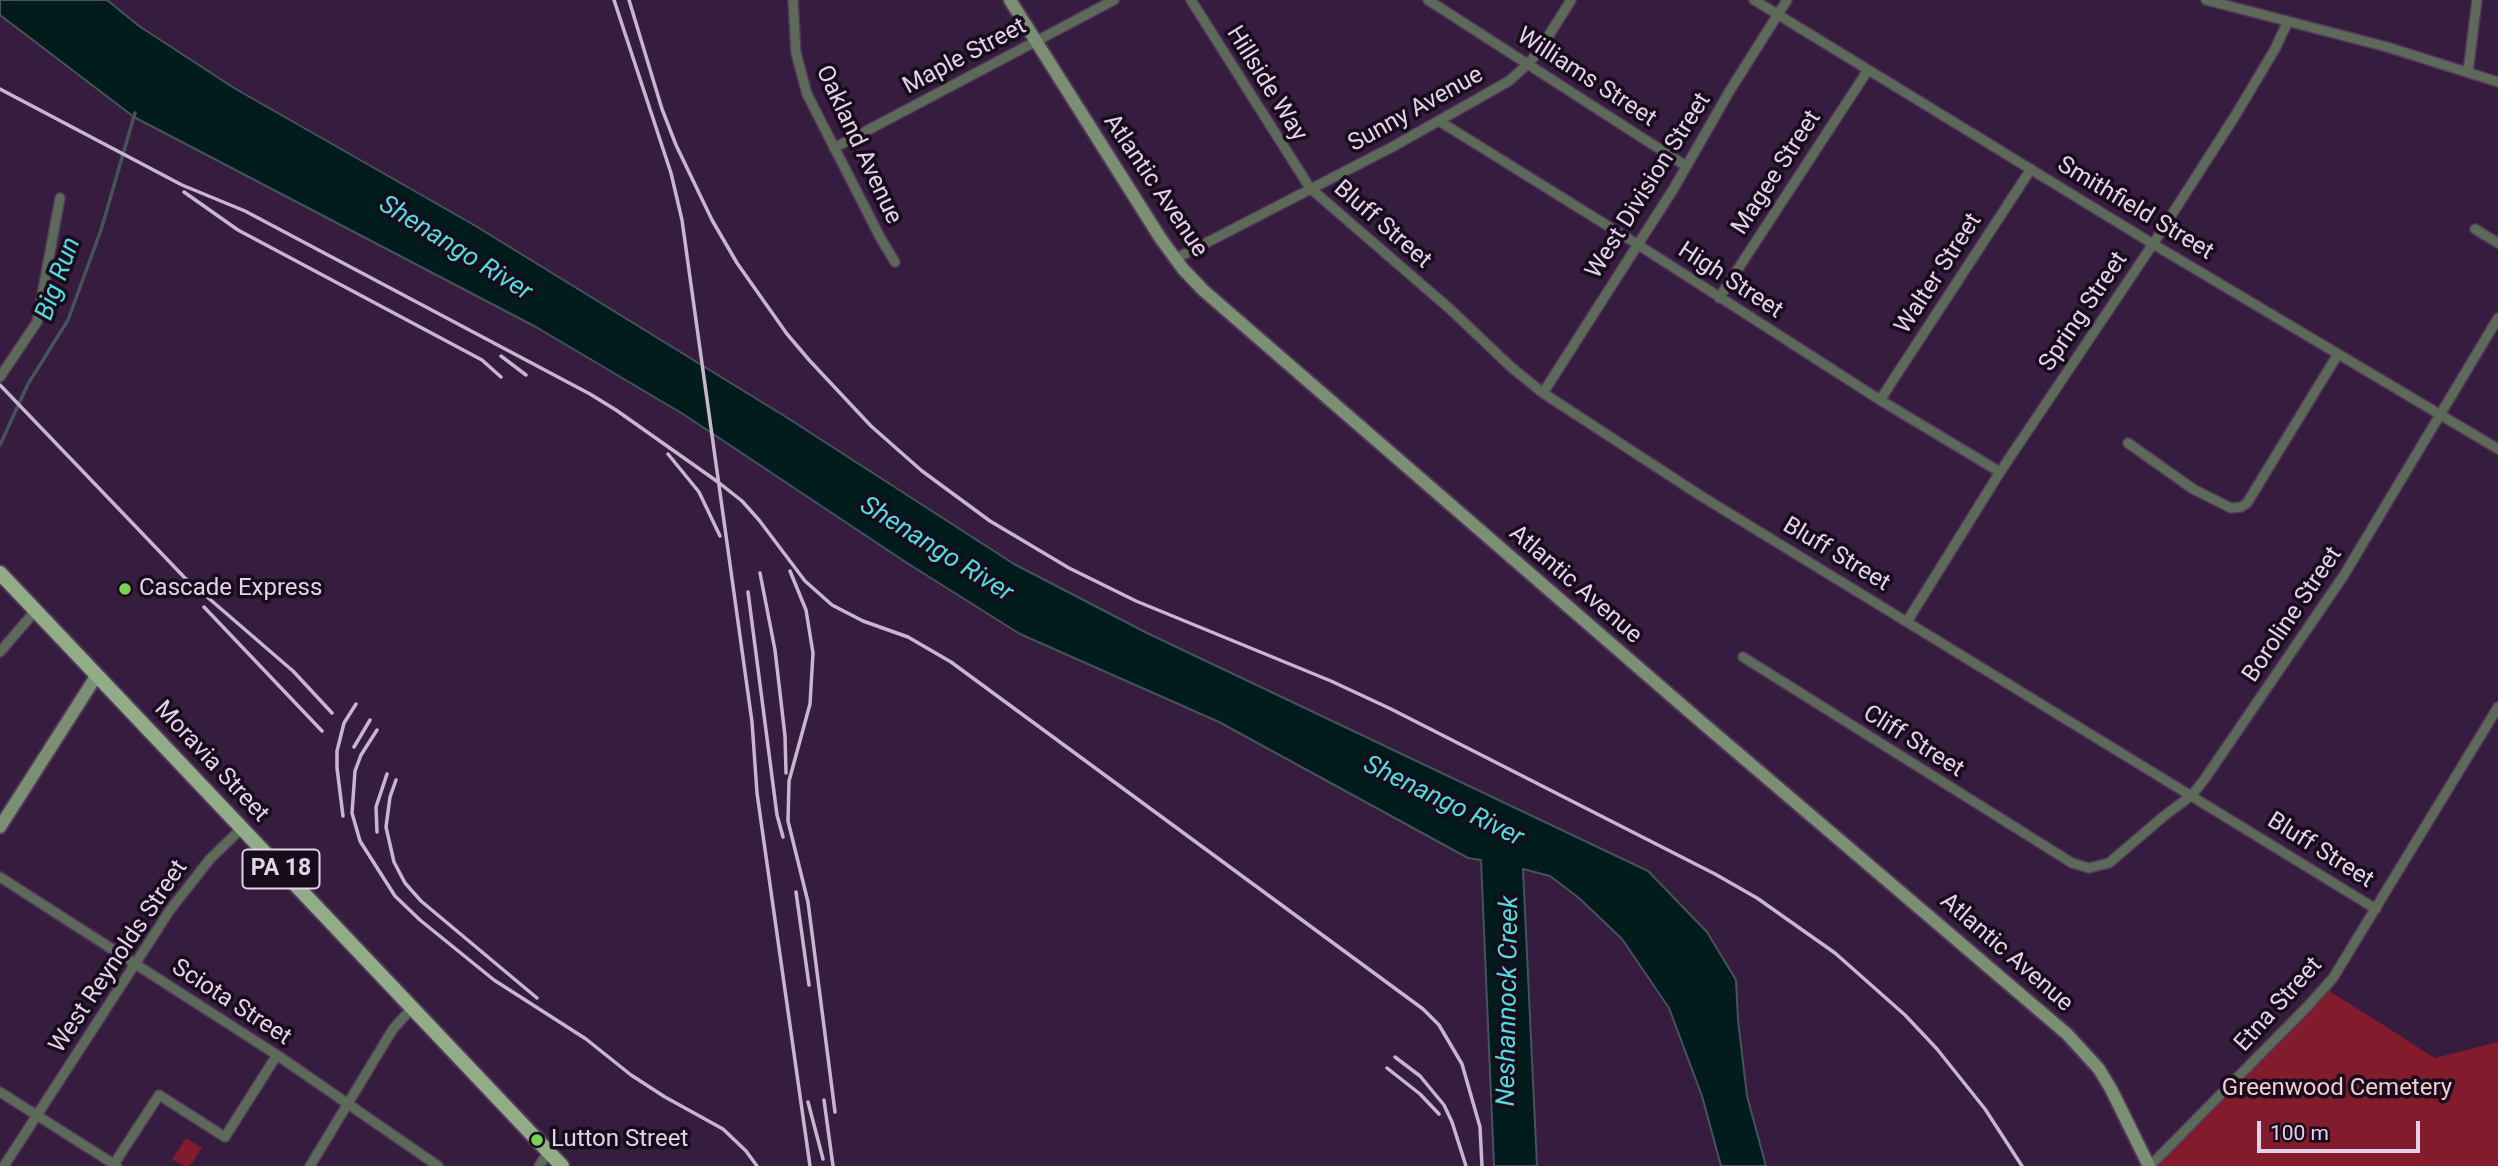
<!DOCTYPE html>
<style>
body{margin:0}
#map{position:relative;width:2498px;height:1166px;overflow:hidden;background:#361c3f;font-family:Roboto,sans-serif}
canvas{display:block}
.scale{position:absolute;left:2257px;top:1121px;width:163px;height:32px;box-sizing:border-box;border:4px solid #e3d2e9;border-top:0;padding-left:9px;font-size:21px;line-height:24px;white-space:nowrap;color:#e3d2e9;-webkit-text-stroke:5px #180c1c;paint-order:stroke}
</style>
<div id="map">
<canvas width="2498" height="1166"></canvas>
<div class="scale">100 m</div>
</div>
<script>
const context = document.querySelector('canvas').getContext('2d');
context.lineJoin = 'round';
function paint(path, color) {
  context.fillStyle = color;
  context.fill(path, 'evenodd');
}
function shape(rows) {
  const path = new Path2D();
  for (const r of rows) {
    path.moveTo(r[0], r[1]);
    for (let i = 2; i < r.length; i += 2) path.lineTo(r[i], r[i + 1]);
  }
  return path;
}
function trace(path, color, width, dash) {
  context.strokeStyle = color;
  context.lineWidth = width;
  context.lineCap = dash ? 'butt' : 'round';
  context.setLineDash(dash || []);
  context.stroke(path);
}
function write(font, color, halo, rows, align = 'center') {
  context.font = font + ' Roboto,sans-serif';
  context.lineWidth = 7;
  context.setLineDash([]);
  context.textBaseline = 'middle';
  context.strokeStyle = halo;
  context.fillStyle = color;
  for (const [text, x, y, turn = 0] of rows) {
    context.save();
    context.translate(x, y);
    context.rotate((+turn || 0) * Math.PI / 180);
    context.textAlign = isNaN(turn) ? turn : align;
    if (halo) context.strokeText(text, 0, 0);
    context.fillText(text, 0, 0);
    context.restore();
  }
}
paint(shape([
 [2325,988,2435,1058,2498,1042,2498,1166,2150,1166],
 [186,1138,202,1148,190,1166,184,1166,172,1159]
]), '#821b2c');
const water = shape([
 [0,0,107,0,139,26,234,88,474,225,786,417,1014,564,1147,633,1648,871,1707,932,1736,980,1738,1020,1747,1096,1766,1166,1721,1166,1702,1096,1669,1008,1622,939,1579,898,1550,876,1523,869,1537,1166,1494,1166,1481,860,1468,858,1219,722,1020,634,907,563,683,414,536,327,134,117,0,15,0,0]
]);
paint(water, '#021c1d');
trace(water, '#46535a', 2);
trace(shape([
 [0,445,28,384,68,320,101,230,135,113]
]), '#46535a', 3.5);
const street = shape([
 [793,0,796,53,807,94,881,239,895,262],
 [1191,0,1310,188,1450,309,1511,367,1543,393,1701,496,2376,909],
 [1428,0,1686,166],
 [1754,0,2153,244,2498,449],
 [2206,0,2387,47,2498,82],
 [2468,72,2477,0],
 [1439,121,1637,244,1880,400,2000,472],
 [834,148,1114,0],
 [2475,229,2498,243],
 [1175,259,1394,146,1509,81,1529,63,1541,48,1571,0],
 [1719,298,1868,70],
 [0,377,37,322,60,198],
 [1543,393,1674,188,1729,92,1787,0],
 [1880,400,2031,169],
 [2128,443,2193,489,2231,508,2241,507,2247,503,2338,354],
 [1908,620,2000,472,2153,244,2235,116,2275,49,2288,21],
 [0,652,36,610],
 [1743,657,2072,863,2089,868,2109,863,2164,816,2192,795,2204,780,2344,575,2498,318],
 [0,877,277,1055,438,1166],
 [0,1092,117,1166],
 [114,1164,159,1095,225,1137,277,1055],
 [4,1166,170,910,210,859,242,828],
 [310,1166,393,1029,412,1008],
 [539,1166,548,1152],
 [2150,1166,2307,1007,2333,978,2498,707]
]);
const secondary = shape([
 [1010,0,1161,239,1183,269,1203,290,1699,720,2067,1034,2099,1069,2111,1089,2149,1166],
 [0,827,97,675]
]);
const primary = shape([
 [0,573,562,1166]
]);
trace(street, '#52395a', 12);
trace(secondary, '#52395a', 16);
trace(primary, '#52395a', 18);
trace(street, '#5e6a59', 9);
trace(secondary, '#7b9073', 12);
trace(primary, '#92ac87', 14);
trace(shape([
 [614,0,671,173,682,220,752,722,757,793,810,1166],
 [629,0,662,109,676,145,712,220,737,263,787,334,810,361,871,426,922,471,990,521,1069,568,1136,601,1331,681,1391,709,1715,874,1757,898,1835,953,1905,1015,1937,1049,1985,1109,2022,1166],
 [0,89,182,185,245,211,590,394,616,410,718,482,742,501,759,520,805,581,832,605,863,621,908,637,951,662,1423,1009,1439,1025,1462,1064,1480,1127,1482,1166],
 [184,192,238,230,482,360,501,377],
 [501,356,526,375],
 [0,385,184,577,293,671,332,713],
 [668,454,699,492,720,536],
 [790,571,806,610,813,653,810,704,789,781,788,821,808,902,835,1112],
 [760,573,775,650,785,736,786,773],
 [748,592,777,815,783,837],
 [204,607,322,731],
 [377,730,361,755,355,771,352,813,360,841,395,896,420,920,494,980,586,1039,631,1075,665,1097,723,1129,746,1151,757,1166],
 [354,747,370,720],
 [396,780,390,797,386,827,394,862,405,883,421,901,537,998],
 [343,816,337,768,337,751,344,723,356,704],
 [377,832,376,807,387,774],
 [796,892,809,985],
 [1395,1057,1420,1076,1444,1105,1452,1122,1466,1166],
 [1387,1068,1420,1094,1439,1114],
 [824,1100,833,1166],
 [808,1102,823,1159]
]), '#c8b6cf', 3.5);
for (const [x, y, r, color] of [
 [125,589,7,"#7cd155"],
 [537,1140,7,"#7cd155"]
]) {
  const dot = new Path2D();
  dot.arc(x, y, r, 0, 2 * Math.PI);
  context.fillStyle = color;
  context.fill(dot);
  trace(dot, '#180c1c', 2.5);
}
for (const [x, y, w] of [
 [281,869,77]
]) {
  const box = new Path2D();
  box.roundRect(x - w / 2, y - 19.5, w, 39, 5);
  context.fillStyle = '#180c1c';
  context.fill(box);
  trace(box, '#e3d2e9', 2);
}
write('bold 23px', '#e3d2e9', null, [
 ["PA 18",281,869]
]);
write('24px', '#e3d2e9', '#180c1c', [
 ["Maple Street",965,57,-28],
 ["Williams Street",1586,78,33],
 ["Hillside Way",1266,84,58],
 ["Sunny Avenue",1416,110,-29],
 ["Oakland Avenue",858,145,65],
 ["Magee Street",1777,173,-57],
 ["Atlantic Avenue",1155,186,56],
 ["West Division Street",1649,186,-58],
 ["Smithfield Street",2135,209,31],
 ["Bluff Street",1382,225,41],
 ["Walter Street",1939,274,-57],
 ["High Street",1730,281,33],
 ["Spring Street",2084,312,-56],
 ["Bluff Street",1836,555,31],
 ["Atlantic Avenue",1575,585,41],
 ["Boroline Street",2293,615,-56],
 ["Cliff Street",1913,742,32],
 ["Moravia Street",211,762,47],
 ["Bluff Street",2320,851,32],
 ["Atlantic Avenue",2006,953,41],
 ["West Reynolds Street",119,957,-56],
 ["Sciota Street",231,1003,33],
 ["Etna Street",2279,1005,-48]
]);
write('24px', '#e3d2e9', '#180c1c', [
 ["Cascade Express",139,589],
 ["Lutton Street",551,1140]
], 'left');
write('24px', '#efcccd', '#180c1c', [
 ["Greenwood Cemetery",2337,1089]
]);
write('italic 26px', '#52dcde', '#180c1c', [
 ["Shenango River",455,249,32],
 ["Big Run",59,279,-70],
 ["Shenango River",936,550,32],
 ["Shenango River",1443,802,26],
 ["Neshannock Creek",1509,1001,-89]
]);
</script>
